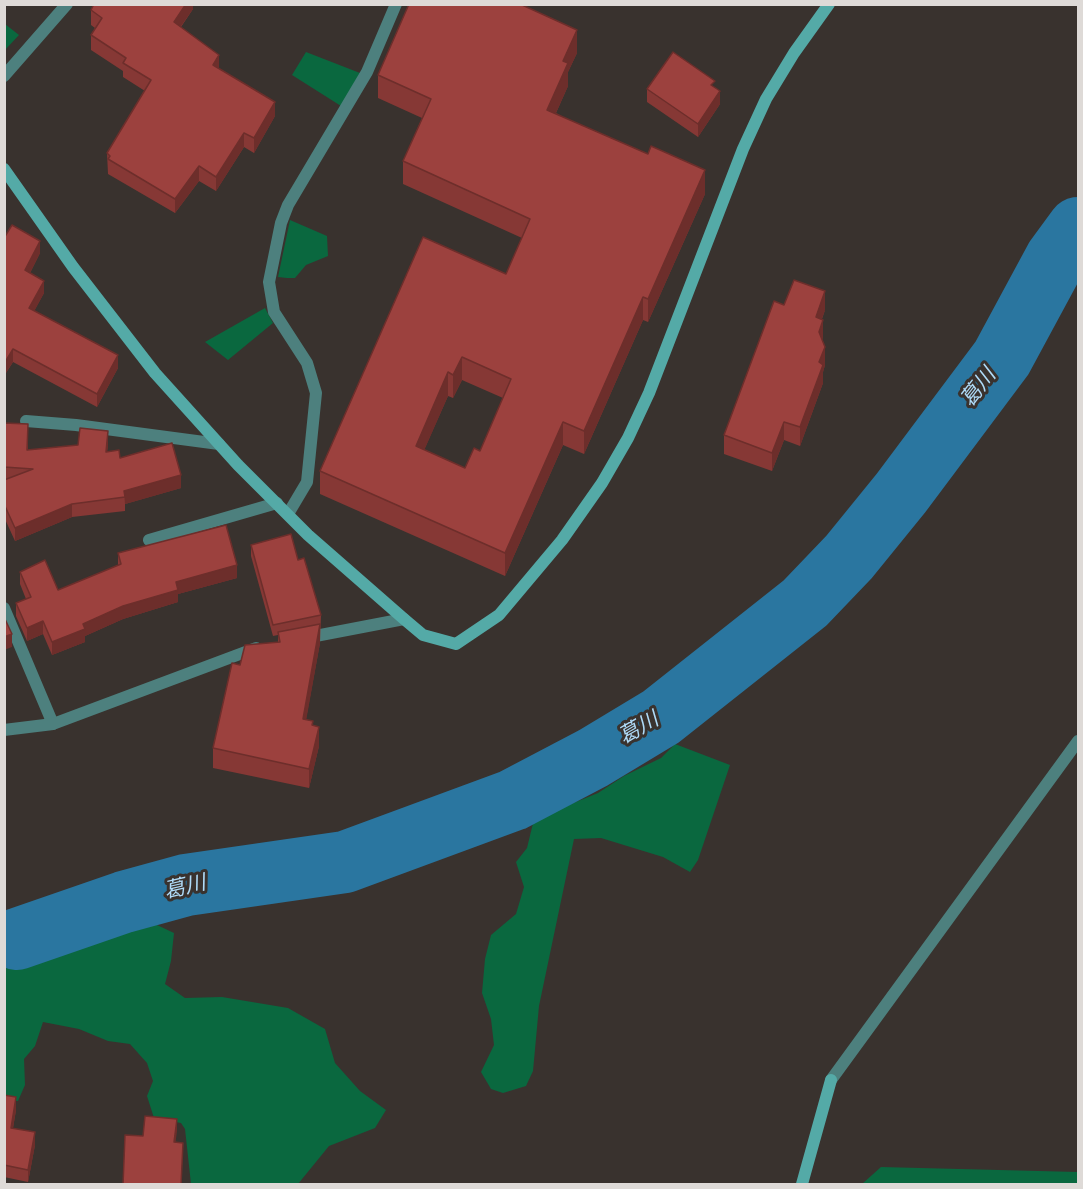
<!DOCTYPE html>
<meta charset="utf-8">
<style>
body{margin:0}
#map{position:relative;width:1083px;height:1189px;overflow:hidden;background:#39322e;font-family:"Times New Roman",serif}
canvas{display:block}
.frame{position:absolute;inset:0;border:6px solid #dedad7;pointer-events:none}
</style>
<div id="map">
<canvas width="1083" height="1189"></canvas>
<div class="frame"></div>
</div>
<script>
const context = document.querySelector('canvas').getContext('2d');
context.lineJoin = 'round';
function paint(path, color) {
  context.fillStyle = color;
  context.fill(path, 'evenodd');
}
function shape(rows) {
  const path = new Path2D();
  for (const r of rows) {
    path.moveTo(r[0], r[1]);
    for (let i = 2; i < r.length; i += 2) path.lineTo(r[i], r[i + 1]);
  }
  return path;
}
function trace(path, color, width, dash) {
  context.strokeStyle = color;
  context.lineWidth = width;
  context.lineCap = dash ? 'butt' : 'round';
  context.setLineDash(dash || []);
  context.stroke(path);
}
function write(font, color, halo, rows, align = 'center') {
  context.font = font + ' "Times New Roman","Noto Sans JP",serif';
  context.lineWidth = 6;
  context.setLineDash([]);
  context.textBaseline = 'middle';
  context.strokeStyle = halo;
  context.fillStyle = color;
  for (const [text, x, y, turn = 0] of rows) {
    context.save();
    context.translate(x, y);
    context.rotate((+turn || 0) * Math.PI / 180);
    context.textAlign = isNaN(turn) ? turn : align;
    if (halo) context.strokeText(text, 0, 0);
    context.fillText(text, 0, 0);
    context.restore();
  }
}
paint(shape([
 [5,24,19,35,5,50],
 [306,52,360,73,341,106,292,75],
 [290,220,327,236,328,256,306,265,295,278,287,278,278,277],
 [265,308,273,323,228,360,205,342],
 [675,744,730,765,698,860,690,872,663,857,601,838,574,839,539,1006,533,1071,526,1086,503,1093,491,1089,481,1072,494,1045,491,1019,482,993,485,959,491,935,516,914,524,887,516,862,527,848,534,819,598,793,624,776,661,758],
 [128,924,157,925,174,933,171,961,165,984,185,998,222,997,288,1008,325,1029,335,1063,360,1091,386,1110,375,1128,329,1146,298,1184,191,1184,185,1129,181,1123,154,1118,147,1096,153,1081,147,1063,130,1044,108,1041,79,1029,43,1022,35,1046,24,1059,25,1085,18,1101,5,1100,4,960,41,950,75,948],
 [881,1167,1078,1172,1078,1184,862,1184]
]), '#0a683f');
trace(shape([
 [4,942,17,939]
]), '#2a76a0', 10);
trace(shape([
 [17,939,124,902,186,885,345,862,513,800,593,758,661,717,805,603,849,557,901,493,1002,358,1056,258,1078,228]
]), '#2a76a0', 62);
trace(shape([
 [26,421,76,425,219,444],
 [149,540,277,503],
 [4,608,53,724]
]), '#4d807e', 12);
trace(shape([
 [4,76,67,4],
 [288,514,307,482,316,393,307,363,274,312,269,282,281,223,288,205,367,72,396,4],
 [305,638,404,619],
 [4,730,53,724,256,648],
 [831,1080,1078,741]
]), '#4d807e', 12);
trace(shape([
 [4,169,73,267,155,373,238,465,308,535,404,619,423,635,456,644,499,615,562,540,602,483,628,438,649,393,743,149,766,99,794,53,829,4],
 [802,1184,831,1080]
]), '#54aaa7', 12);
paint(shape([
 [193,4,193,9,181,27,219,69,275,116,254,153,244,147,216,191,199,181,175,213,108,174,107,153,145,91,123,77,123,71,91,50,91,35,95,28,91,25,91,10],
 [577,53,568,72,568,86,556,113,705,194,648,322,643,320,584,454,563,445,505,576,320,494,320,471,506,274,522,238,403,184,403,161,422,118,378,98,378,75],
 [462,380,503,398,480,451,465,468,424,450,448,396,453,398],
 [715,88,720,104,698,137,647,102,647,89],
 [4,238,40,253,30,273,44,293,34,311,118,368,97,407,13,362,4,376],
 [825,310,822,319,822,340,825,365,823,372,823,383,800,446,784,440,772,471,724,454,724,435],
 [4,423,28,438,28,450,108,445,107,451,181,488,125,504,125,511,72,517,15,541,4,517],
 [251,545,298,560,321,615,320,643,306,719,313,726,319,746,309,788,213,768,213,748,240,665,278,642,278,635,273,636,251,556],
 [118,553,237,578,178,594,178,602,123,619,85,636,85,642,52,655,43,634,27,641,16,616,16,603,26,599,20,584,20,572,58,590,118,565],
 [4,1095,16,1110,13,1128,35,1145,28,1182,4,1177]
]), '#863835');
paint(shape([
 [186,4,193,4,193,9,174,36,174,22],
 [577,30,577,53,568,72,568,86,547,133,547,110,563,61],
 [219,55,219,70,213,65],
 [720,91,720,104,698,137,698,124],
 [275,102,275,116,254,153,254,138],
 [244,133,244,147,216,191,216,177],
 [199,166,199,181,175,213,175,199],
 [705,170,705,194,648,322,648,299],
 [40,241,40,253,25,283,25,270],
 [44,281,44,293,29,321,29,308],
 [825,291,825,310,816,335,816,317],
 [643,297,643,320,584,454,584,431],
 [823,320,823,338,819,350,819,332],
 [825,347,825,365,823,372,823,383,800,446,800,427,819,362],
 [13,349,13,362,4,376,4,364],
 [118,355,118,368,97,407,97,394],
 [462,357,462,380,453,398,453,375],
 [448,372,448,396,416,469,416,446],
 [563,422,563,445,505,576,505,553],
 [784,422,784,440,772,471,772,453],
 [108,431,108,445,106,465,106,452],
 [181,475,181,488,125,504,124,491],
 [72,504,72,517,15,541,15,528],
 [237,565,237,578,178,594,178,602,123,619,85,636,85,642,52,655,52,642,83,624,176,582],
 [43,621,43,634,27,641,27,628],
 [320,624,320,643,303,738,303,719],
 [12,634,12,647,4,650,4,637],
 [319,727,319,746,309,788,309,769],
 [16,1097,16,1110,11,1140,11,1128],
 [177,1119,177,1131,174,1154,174,1142],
 [35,1132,35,1145,28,1182,28,1170]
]), '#6d2e2b');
const building = shape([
 [94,4,186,4,174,22,219,55,213,65,275,102,254,138,244,133,216,177,199,166,175,199,108,159,110,156,107,153,151,80,123,63,126,58,91,35,102,18,91,10,94,4],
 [409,4,520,4,577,30,563,61,568,63,547,110,648,154,651,146,705,170,648,299,643,297,584,431,563,422,505,553,320,471,423,237,506,274,530,219,403,161,431,99,378,75,409,4],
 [462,357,511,379,480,451,474,448,465,468,416,446,448,372,453,375,462,357],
 [673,52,715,81,711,85,720,91,698,124,647,89,673,52],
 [12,225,40,241,25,270,44,281,29,308,118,355,97,394,13,349,4,364,4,238,12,225],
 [794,280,825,291,816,317,823,320,819,332,825,347,819,362,823,365,800,427,784,422,772,453,724,435,774,301,784,305,794,280],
 [4,423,28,424,27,450,78,445,80,428,108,431,106,452,119,450,120,458,172,443,181,475,124,491,125,497,72,504,15,528,4,504,4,480,33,469,4,467,4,423],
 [226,525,237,565,176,582,178,590,123,606,83,624,85,629,52,642,43,621,27,628,16,603,31,597,20,572,45,560,58,590,121,564,118,553,226,525],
 [291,534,298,560,304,558,321,615,273,625,251,545,291,534],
 [4,617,12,634,4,637,4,617],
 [320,624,303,719,313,721,312,725,319,727,309,769,213,748,232,663,240,665,245,645,280,642,278,632,320,624],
 [4,1095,16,1097,11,1128,35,1132,28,1170,4,1165,4,1095],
 [145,1116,177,1119,174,1142,183,1143,181,1185,123,1185,125,1135,143,1136,145,1116]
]);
paint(building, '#9c413e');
trace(building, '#6d2e2b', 1.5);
write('italic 21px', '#afdbf8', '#39322e', [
 ["葛川",979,388,-52],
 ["葛川",639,729,-30],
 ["葛川",185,888,-13]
]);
</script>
